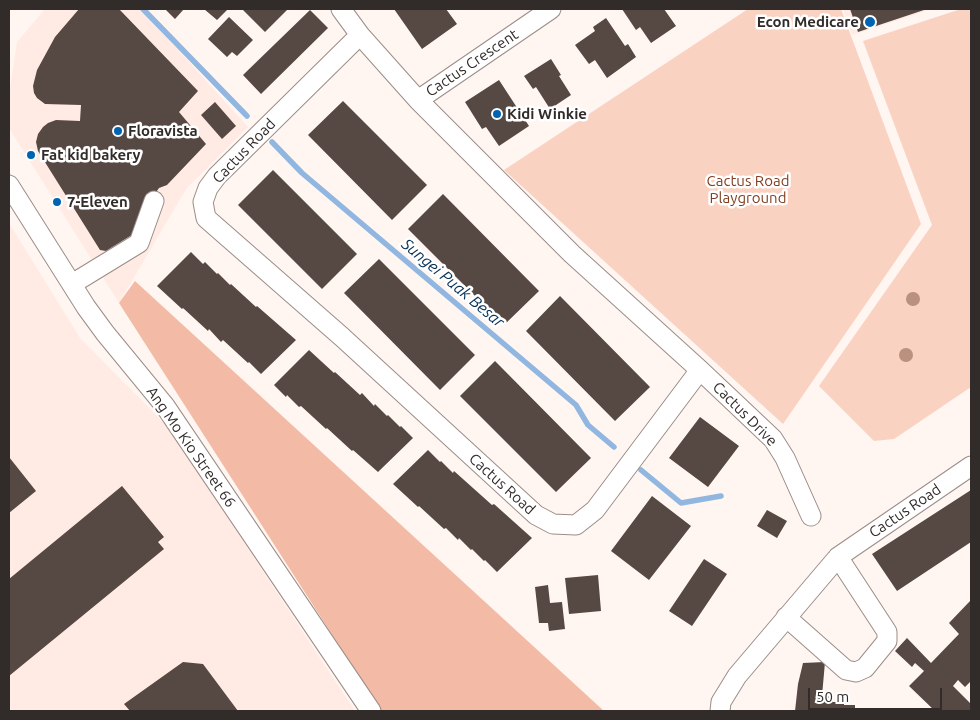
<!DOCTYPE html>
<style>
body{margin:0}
#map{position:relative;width:980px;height:720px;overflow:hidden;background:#fff5f1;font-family:Ubuntu,sans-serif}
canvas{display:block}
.frame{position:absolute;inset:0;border:10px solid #312b29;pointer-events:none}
.scale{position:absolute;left:808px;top:688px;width:134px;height:22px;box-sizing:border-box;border:2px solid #312b29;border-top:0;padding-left:6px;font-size:15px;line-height:18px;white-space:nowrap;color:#312b29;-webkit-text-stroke:4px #fff;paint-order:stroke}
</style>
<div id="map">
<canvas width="980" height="720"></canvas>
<div class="frame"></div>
<div class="scale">50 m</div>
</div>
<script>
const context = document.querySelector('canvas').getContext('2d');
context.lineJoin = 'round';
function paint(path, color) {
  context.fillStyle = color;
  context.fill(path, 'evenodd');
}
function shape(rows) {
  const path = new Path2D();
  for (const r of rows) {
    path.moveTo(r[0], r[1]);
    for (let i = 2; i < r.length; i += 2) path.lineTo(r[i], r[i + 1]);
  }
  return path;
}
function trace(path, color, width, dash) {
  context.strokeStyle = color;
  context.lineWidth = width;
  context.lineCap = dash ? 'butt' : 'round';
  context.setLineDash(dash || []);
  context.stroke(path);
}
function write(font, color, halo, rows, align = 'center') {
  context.font = font + ' Ubuntu,sans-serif';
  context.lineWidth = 5;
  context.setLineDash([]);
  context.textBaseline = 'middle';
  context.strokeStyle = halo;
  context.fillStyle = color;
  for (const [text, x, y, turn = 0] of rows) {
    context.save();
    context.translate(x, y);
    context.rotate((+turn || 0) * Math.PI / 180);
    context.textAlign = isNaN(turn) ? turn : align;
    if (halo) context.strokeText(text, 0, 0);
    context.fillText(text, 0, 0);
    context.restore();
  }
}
paint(shape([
 [45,9,141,9,248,127,186,189,119,303,9,128,9,96,17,42],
 [843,9,932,9,852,35],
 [9,223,80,338,167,426,355,711,9,711]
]), '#ffebe3');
paint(shape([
 [748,9,841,9,921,224,783,424,504,170],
 [961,9,971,9,971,387,894,439,874,441,819,386,932,225,863,41]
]), '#fad2c2');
paint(shape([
 [135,281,604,711,381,711,119,303]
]), '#f3bba5');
trace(shape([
 [143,9,247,116],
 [272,142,302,173,576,405,588,425,614,447],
 [641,470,681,503,721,496]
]), '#91b7e0', 5.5);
paint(shape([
 [79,9,119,9,198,91,179,112,206,144,167,185,159,188,136,221,135,233,106,251,100,250,38,151,36,142,38,134,43,127,48,123,56,120,80,121,81,105,45,104,37,98,34,93,33,86,37,70,55,37],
 [165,9,184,9,175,19],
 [204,9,228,9,217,20],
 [242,9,288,9,265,32],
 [394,9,446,9,457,24,422,49],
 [622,9,664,9,676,26,651,43,640,27,636,30],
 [850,9,927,9,858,32],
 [310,10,328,28,261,94,243,75],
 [229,17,253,40,237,56,232,52,227,57,208,39],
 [606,18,625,46,628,44,636,57,607,78,595,60,589,64,575,45,595,31,593,27],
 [551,59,561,75,559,76,571,95,550,109,536,87,533,89,524,76],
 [499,80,529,126,499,146,486,127,482,129,465,102],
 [343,101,427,185,392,220,308,135],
 [215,102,236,126,222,139,201,115],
 [273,170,357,254,322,289,238,205],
 [443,194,539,291,504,325,408,229],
 [191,252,203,264,205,262,217,274,218,273,230,285,231,284,256,307,257,306,296,340,261,374,249,362,248,363,223,340,221,342,209,329,208,331,183,308,182,309,157,286],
 [379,259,475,355,440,390,344,293],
 [560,296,650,387,615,421,526,331],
 [309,350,334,373,335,372,360,395,362,393,374,406,375,404,387,416,388,415,400,427,401,426,413,438,378,472,353,450,352,451,327,428,326,429,301,406,299,407,287,395,286,397,274,385],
 [495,361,591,458,556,492,460,396],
 [700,417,739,446,708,487,669,458],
 [428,450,440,462,441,461,453,473,454,471,492,505,494,504,532,538,497,572,485,560,484,561,472,549,471,550,459,538,458,540,446,528,444,529,419,506,418,507,393,484],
 [9,457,36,491,9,513],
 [122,486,164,537,158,542,164,549,9,676,9,579],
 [971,490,971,542,897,591,872,554],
 [652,496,691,526,649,580,611,551],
 [767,510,787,521,777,538,757,526],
 [704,559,727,574,692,626,669,611],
 [598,575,601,611,569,614,565,578],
 [548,585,550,603,562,602,565,629,549,631,548,623,539,623,535,587],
 [971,600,971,681,965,687,958,680,953,686,971,704,971,709,969,711,935,711,909,686,924,671,915,663,912,667,895,651,907,638,931,663,959,634,949,623],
 [183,662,203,664,238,711,130,711,124,704],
 [825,662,822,696,833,696,833,702,844,702,844,705,855,705,855,711,795,711,798,684,803,663]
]), '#564843');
const minor = shape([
 [341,9,360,35,418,100,572,254,700,370,773,439,785,458,811,516],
 [360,35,217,176,208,188,203,202,206,218,342,337,536,515,553,524,576,525,595,510,700,370],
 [418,100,551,9],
 [9,185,86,307,105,333,165,406,371,711],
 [72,284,139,243,154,201],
 [786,617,846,670,856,672,865,668,887,641,887,632,838,557],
 [720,711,721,702,737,676,838,557,971,466]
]);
trace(minor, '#9c8d88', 21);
trace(minor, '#fff', 19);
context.fillStyle = '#ba907f';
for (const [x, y] of [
 [913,299],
 [906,355]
]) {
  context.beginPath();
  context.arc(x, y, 7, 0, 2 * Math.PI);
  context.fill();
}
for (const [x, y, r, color] of [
 [870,22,6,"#0064b0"],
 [497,114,5,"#0064b0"],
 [118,131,5,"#0064b0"],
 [31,155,5,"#0064b0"],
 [57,202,5,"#0064b0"]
]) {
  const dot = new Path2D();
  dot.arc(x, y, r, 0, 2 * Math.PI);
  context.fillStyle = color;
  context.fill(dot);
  trace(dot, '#fff', 2);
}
write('bold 15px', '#312b29', '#fff', [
 ["Econ Medicare",859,22,"right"],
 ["Kidi Winkie",507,114],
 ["Floravista",128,131],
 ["Fat kid bakery",41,155],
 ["7-Eleven",67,202]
], 'left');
write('15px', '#312b29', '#fff', [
 ["Cactus Crescent",472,63,-34],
 ["Cactus Road",244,151,-46],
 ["Cactus Drive",745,414,45],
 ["Ang Mo Kio Street 66",191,447,55],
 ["Cactus Road",502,484,42],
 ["Cactus Road",905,511,-34]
]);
write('15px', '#813e21', '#fff', [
 ["Cactus Road",748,181],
 ["Playground",748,198]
]);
write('italic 16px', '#063157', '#fff', [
 ["Sungei Puak Besar",453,283,40]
]);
</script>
